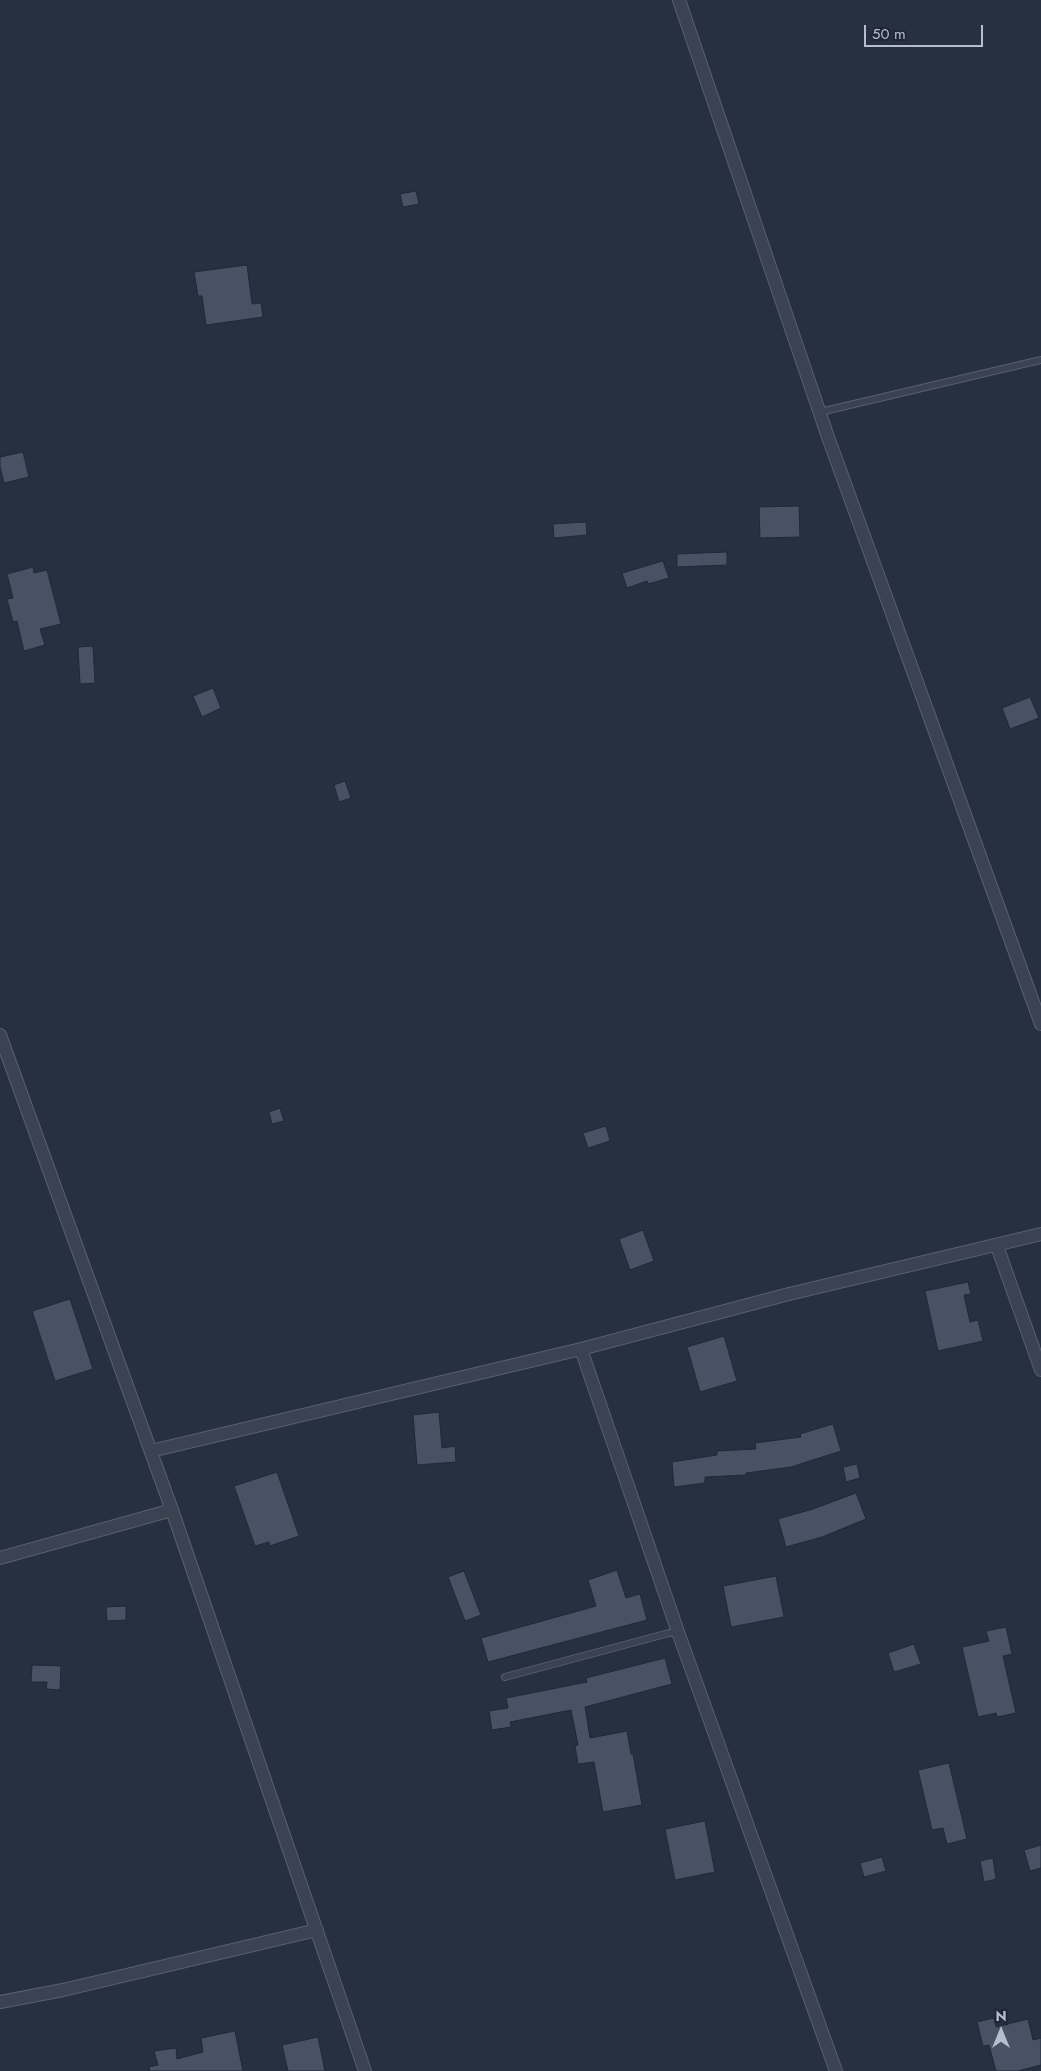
<!DOCTYPE html>
<style>
body{margin:0}
#map{position:relative;width:1041px;height:2071px;overflow:hidden;background:#263041;font-family:Jost,sans-serif}
canvas{display:block}
.north{position:absolute;left:976px;top:2006px;width:50px;height:50px;-webkit-text-stroke:4px #1f2736;paint-order:stroke;rotate:0deg;font-size:14px;font-weight:700;line-height:20px;text-align:center;color:#b7becb}
.north::after{content:'';display:block;margin:auto;width:18px;height:22px;background:#b7becb;clip-path:polygon(50% 0,100% 100%,50% 72%,0 100%)}
.scale{position:absolute;left:864px;top:25px;width:119px;height:22px;box-sizing:border-box;border:2px solid #b7becb;border-top:0;padding-left:6px;font-size:15px;line-height:18px;white-space:nowrap;color:#b7becb;-webkit-text-stroke:4px #1f2736;paint-order:stroke}
</style>
<div id="map">
<canvas width="1041" height="2071"></canvas>
<div class="north">N</div>
<div class="scale">50 m</div>
</div>
<script>
const context = document.querySelector('canvas').getContext('2d');
context.lineJoin = 'round';
function paint(path, color) {
  context.fillStyle = color;
  context.fill(path, 'evenodd');
}
function shape(rows) {
  const path = new Path2D();
  for (const r of rows) {
    path.moveTo(r[0], r[1]);
    for (let i = 2; i < r.length; i += 2) path.lineTo(r[i], r[i + 1]);
  }
  return path;
}
function trace(path, color, width, dash) {
  context.strokeStyle = color;
  context.lineWidth = width;
  context.lineCap = dash ? 'butt' : 'round';
  context.setLineDash(dash || []);
  context.stroke(path);
}
const building = shape([
 [416,191,419,204,403,207,400,194,416,191],
 [247,265,252,304,261,303,263,317,206,325,202,296,198,296,194,272,247,265],
 [23,452,29,477,4,483,0,467,0,457,23,452],
 [799,506,800,537,760,538,759,507,799,506],
 [586,522,587,535,554,538,553,524,586,522],
 [727,552,727,565,677,567,677,554,727,552],
 [663,561,669,578,648,584,647,581,627,588,622,573,663,561],
 [33,567,34,573,47,570,61,624,40,629,45,645,24,651,17,621,13,622,7,599,13,598,7,574,33,567],
 [93,646,95,683,80,684,78,647,93,646],
 [213,688,221,708,202,717,193,696,213,688],
 [1030,697,1039,718,1010,729,1002,708,1030,697],
 [345,781,351,798,339,802,334,785,345,781],
 [280,1108,284,1121,272,1124,269,1112,280,1108],
 [606,1126,610,1141,588,1148,583,1133,606,1126],
 [643,1230,654,1261,630,1270,619,1239,643,1230],
 [968,1282,971,1294,964,1295,970,1322,978,1320,983,1341,938,1351,925,1291,968,1282],
 [70,1299,93,1369,55,1381,32,1311,70,1299],
 [724,1336,737,1381,700,1392,687,1347,724,1336],
 [439,1412,442,1448,455,1446,456,1462,417,1465,413,1415,439,1412],
 [833,1424,841,1451,791,1467,746,1473,746,1475,705,1477,705,1483,674,1487,672,1462,717,1455,717,1451,756,1449,755,1443,801,1437,800,1434,833,1424],
 [857,1464,860,1478,846,1482,843,1467,857,1464],
 [277,1472,299,1536,270,1546,269,1542,255,1546,234,1486,277,1472],
 [856,1493,866,1519,822,1537,786,1547,778,1519,813,1509,856,1493],
 [617,1570,626,1598,640,1594,647,1620,488,1662,481,1638,596,1606,588,1580,617,1570],
 [464,1571,481,1615,465,1621,448,1577,464,1571],
 [776,1576,784,1617,731,1627,723,1586,776,1576],
 [126,1606,126,1620,107,1621,106,1607,126,1606],
 [1006,1627,1012,1654,1003,1656,1016,1713,997,1717,996,1713,978,1717,962,1647,989,1641,986,1631,1006,1627],
 [914,1644,921,1664,894,1672,888,1653,914,1644],
 [665,1658,672,1684,585,1707,590,1738,627,1731,631,1754,633,1754,642,1805,603,1812,594,1762,578,1764,575,1746,578,1745,571,1710,510,1722,511,1727,492,1730,489,1711,508,1708,506,1698,587,1682,586,1678,665,1658],
 [32,1665,61,1666,60,1690,46,1689,47,1682,31,1682,32,1665],
 [949,1763,967,1839,947,1844,943,1828,932,1830,918,1770,949,1763],
 [705,1821,715,1872,675,1880,665,1829,705,1821],
 [1041,1845,1041,1868,1030,1871,1024,1850,1041,1845],
 [882,1857,886,1871,864,1877,860,1863,882,1857],
 [993,1858,996,1879,984,1882,980,1861,993,1858],
 [994,2018,996,2027,1028,2019,1033,2040,1041,2038,1041,2065,1018,2071,996,2071,989,2045,983,2046,977,2022,994,2018],
 [235,2031,243,2071,150,2071,149,2067,158,2065,154,2051,176,2048,177,2059,203,2052,201,2038,235,2031],
 [318,2037,325,2071,288,2071,282,2045,318,2037]
]);
paint(building, '#485265');
trace(building, '#212938', 1);
const lane = shape([
 [820,412,1041,360],
 [505,1677,669,1633,678,1632]
]);
const street = shape([
 [679,0,828,437,1041,1024],
 [0,1035,172,1510,365,2071],
 [997,1246,1041,1370],
 [581,1349,678,1632,836,2071],
 [151,1451,581,1349,789,1294,1041,1234],
 [0,1558,172,1510],
 [0,2002,63,1990,317,1930]
]);
trace(lane, '#58606e', 8);
trace(street, '#58606e', 14);
trace(lane, '#3b4251', 6);
trace(street, '#3b4251', 12);
</script>
